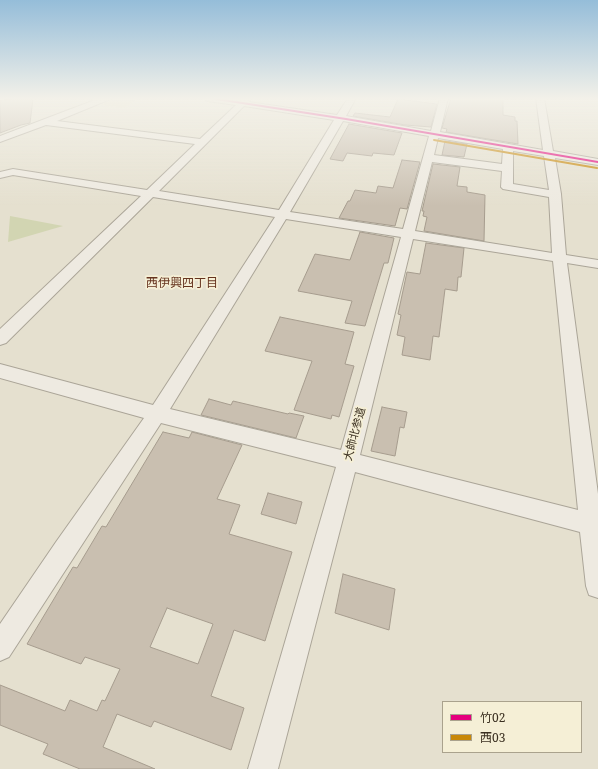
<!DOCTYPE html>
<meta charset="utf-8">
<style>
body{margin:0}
#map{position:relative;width:598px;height:769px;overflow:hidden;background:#e5e0cf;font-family:"Noto Serif","Noto Sans JP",serif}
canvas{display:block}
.legend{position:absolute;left:442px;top:701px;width:140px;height:52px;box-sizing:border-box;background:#f5efd6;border:1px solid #aaa28d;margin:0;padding:5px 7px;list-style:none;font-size:12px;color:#3a2f20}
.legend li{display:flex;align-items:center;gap:8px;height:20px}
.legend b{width:20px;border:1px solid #aaa28d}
</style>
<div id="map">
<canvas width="598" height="769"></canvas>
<ul class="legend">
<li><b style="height:5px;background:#e5007d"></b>竹02</li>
<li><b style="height:5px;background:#c88808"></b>西03</li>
</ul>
</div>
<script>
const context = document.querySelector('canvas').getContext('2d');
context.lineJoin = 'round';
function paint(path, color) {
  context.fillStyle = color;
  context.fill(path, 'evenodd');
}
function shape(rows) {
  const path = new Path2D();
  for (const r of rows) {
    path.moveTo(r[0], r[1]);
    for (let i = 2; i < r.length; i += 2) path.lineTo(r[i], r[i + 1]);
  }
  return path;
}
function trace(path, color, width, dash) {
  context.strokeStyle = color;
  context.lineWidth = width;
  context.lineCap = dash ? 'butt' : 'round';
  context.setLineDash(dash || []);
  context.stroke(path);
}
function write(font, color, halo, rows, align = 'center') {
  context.font = font + ' "Noto Serif","Noto Sans JP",serif';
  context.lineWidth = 3.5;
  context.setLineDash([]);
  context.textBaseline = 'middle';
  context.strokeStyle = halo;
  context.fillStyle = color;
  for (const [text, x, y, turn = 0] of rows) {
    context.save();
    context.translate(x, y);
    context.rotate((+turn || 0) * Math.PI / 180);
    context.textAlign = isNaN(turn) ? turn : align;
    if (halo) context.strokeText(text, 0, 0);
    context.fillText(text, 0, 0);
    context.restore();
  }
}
paint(shape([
 [116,98,138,98,125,108,99,105]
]), '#e4e0c0');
paint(shape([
 [10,216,63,226,8,242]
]), '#d2d5b2');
const building = shape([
 [451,98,503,98,503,115,515,117,515,121,517,121,518,144,446,132,447,129,442,128,451,98],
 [33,99,30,123,21,125,0,133,0,100,33,99],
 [398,99,437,104,431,127,405,125,353,116,355,113,390,117,398,99],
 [349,124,402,133,394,155,373,153,372,156,347,153,343,161,330,159,349,124],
 [445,141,467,144,464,157,442,155,445,141],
 [402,160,420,162,407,209,400,208,395,226,339,218,348,201,350,201,355,190,376,193,378,186,393,188,402,160],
 [433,164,460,167,457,186,467,187,467,192,485,195,484,241,424,231,427,217,423,216,424,211,422,211,433,164],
 [360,232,394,238,388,263,384,263,365,326,345,323,352,301,298,291,315,254,350,260,360,232],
 [426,243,464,248,461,277,458,277,457,291,445,289,439,337,433,336,430,360,402,355,405,337,397,335,401,315,398,314,407,272,420,274,426,243],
 [280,317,354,332,345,364,354,366,339,417,332,415,331,419,294,410,312,361,265,351,280,317],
 [209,399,231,405,233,401,288,414,289,413,304,416,296,438,201,415,209,399],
 [382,407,407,412,404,428,400,427,395,456,371,451,382,407],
 [163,432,189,438,192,432,242,445,217,499,240,505,229,534,292,552,265,641,234,630,211,696,244,708,231,750,154,721,151,727,117,714,103,747,155,769,80,769,43,754,48,744,0,725,0,685,65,711,70,700,97,711,102,700,105,701,120,669,85,657,81,664,27,644,73,567,77,568,102,526,106,527,163,432],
 [167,608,213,624,198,664,150,647,167,608],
 [268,493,302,502,296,524,261,514,268,493],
 [343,574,395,589,389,630,335,613,343,574]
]);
paint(building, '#c9bfb0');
trace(building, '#a69c8e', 1);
const minor = shape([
 [100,98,113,98,57,121,200,139,236,105,207,101,203,98,227,98,241,100,243,98,252,98,249,102,337,115,348,98,356,98,346,116,431,131,440,98,448,98,440,132,543,150,536,98,544,98,553,151,598,159,598,165,555,158,561,194,566,255,598,260,598,268,567,263,598,494,598,598,589,595,586,586,580,532,355,472,278,769,248,769,336,467,161,423,9,657,0,661,0,624,56,542,144,418,0,378,0,364,153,405,275,217,153,197,6,343,0,345,0,329,141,196,13,175,0,178,0,172,13,169,147,190,195,144,46,125,0,142,0,136,100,98],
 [244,106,334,120,279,210,159,191,244,106],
 [343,121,429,136,403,229,290,212,343,121],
 [438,138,503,149,502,164,434,155,438,138],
 [513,151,544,156,549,190,513,184,513,151],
 [432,162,502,171,501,187,503,189,549,197,552,253,415,231,432,162],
 [286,219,401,237,341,450,170,409,286,219],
 [413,239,553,261,578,510,360,455,413,239]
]);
trace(minor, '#aba598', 2);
paint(minor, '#eeeae1');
trace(shape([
 [210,98,346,119,598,162]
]), '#e5007d', 2);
trace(shape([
 [434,140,597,168]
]), '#c88808', 2);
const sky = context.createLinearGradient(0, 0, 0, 206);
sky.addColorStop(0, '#95bdd9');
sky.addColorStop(0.48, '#f3f1e9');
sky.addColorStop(1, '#f3f1e900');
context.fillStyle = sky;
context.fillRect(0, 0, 598, 206);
write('11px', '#3a2f20', '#f5efd6', [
 ["大師北参道",355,434,-75]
]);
write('12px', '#66341f', '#f5efd6', [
 ["西伊興四丁目",182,284]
]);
</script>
